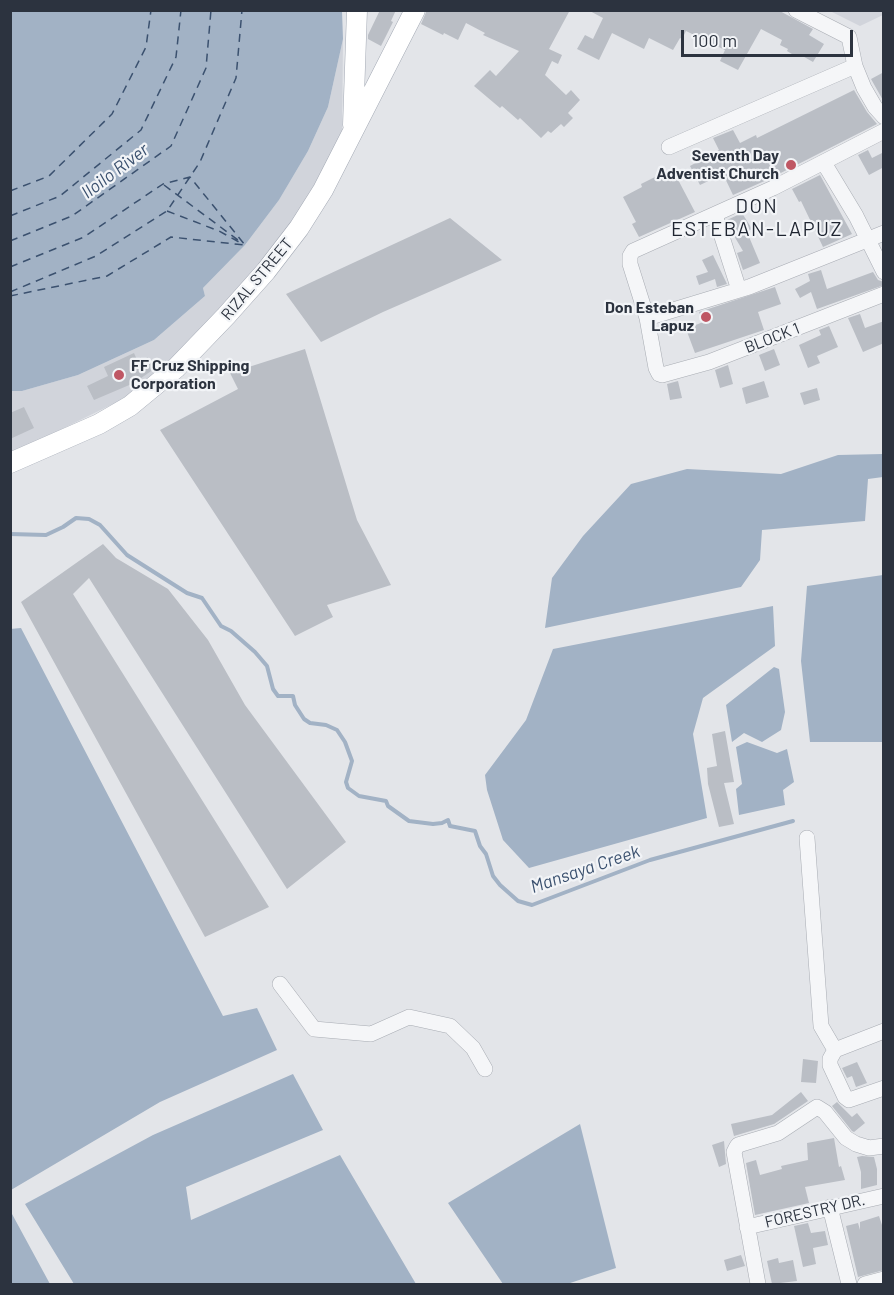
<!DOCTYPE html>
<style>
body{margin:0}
#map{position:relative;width:894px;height:1295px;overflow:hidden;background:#e3e5e9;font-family:Barlow,sans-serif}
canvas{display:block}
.frame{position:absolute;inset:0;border:12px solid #2c333f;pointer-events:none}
.scale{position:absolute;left:681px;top:30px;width:172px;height:27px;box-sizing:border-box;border:3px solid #2c333f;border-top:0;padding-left:8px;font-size:18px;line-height:21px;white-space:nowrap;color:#2c333f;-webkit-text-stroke:4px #f2f4f7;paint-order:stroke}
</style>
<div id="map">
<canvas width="894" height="1295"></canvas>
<div class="frame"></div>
<div class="scale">100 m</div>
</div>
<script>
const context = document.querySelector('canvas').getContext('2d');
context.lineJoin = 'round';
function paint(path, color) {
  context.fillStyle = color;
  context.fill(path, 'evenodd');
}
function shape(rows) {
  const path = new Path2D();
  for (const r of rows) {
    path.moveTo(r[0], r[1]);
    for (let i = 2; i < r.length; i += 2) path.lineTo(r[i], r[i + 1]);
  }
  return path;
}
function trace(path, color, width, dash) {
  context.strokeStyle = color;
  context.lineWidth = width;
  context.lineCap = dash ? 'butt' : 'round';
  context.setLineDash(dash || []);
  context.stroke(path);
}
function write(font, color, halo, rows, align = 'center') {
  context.font = font + ' Barlow,sans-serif';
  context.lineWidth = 4.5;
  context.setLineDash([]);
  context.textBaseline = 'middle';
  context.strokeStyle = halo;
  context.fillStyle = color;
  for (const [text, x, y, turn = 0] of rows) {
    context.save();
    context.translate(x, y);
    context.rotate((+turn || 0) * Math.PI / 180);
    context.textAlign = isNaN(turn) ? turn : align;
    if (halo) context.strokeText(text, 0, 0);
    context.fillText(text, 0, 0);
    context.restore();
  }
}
paint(shape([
 [830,11,883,11,883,15,860,26],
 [343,39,342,138,297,221,199,338,125,398,11,454,10,391,22,391,78,375,154,340,205,296,203,288,245,245,279,200,308,151,328,107]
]), '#d1d4db');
paint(shape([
 [10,11,342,11,343,39,328,107,308,151,279,200,245,245,203,288,205,296,154,340,78,375,22,391,11,391],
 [883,454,883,477,868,479,865,521,762,530,760,560,741,587,545,628,552,578,583,536,631,484,687,469,781,474,838,455],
 [883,575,883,742,810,742,801,661,807,586],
 [773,606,775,646,703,698,693,734,707,818,529,868,503,840,487,790,485,775,526,720,553,649],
 [21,628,223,1016,257,1008,277,1050,160,1102,11,1190,10,629],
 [774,667,779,669,785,712,781,730,762,742,744,733,732,742,726,705],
 [747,742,777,753,787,749,794,782,783,790,785,805,739,815,736,789,742,784,736,747],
 [293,1074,323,1130,186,1187,191,1220,340,1155,416,1284,74,1284,25,1204,153,1135],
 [580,1124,616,1268,567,1284,503,1284,448,1203],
 [12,1214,50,1284,11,1284]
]), '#a2b2c5');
trace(shape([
 [10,534,46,535,63,527,76,518,89,519,100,525,127,555,187,593,202,598,221,626,231,631,255,652,267,666,273,689,278,696,293,696,295,705,304,719,310,723,326,725,337,730,345,742,352,761,346,782,348,788,359,796,386,801,388,806,409,821,433,824,442,823,448,820,450,826,475,831,480,846,486,854,493,876,500,885,518,901,532,905,650,860,793,821]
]), '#a2b2c5', 4);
trace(shape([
 [164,185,242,243],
 [10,191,49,176,112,114,146,47,151,10],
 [167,211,219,231,239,242],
 [10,216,60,196,141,130,176,57,181,10],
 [10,241,72,216,171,146,206,68,211,10],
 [10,267,84,237,163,184,190,177,245,245],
 [10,292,96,256,167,211,200,162,236,78,242,10],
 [10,296,107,276,171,237,244,245]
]), '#3b516f', 1.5, [8, 6]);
paint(shape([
 [380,10,396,10,391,21,393,22,381,46,368,39,368,35],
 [427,10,570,10,549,49,562,55,558,64,552,61,545,75,566,95,571,90,580,100,568,113,573,118,564,127,561,124,551,133,548,131,541,138,520,118,518,120,502,106,500,108,474,86,490,70,496,76,519,51,483,35,485,33,466,23,458,40,444,33,443,35,421,24],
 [588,10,778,10,813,29,809,35,824,44,813,62,799,54,797,57,787,51,788,49,780,45,782,40,761,29,738,70,720,61,725,50,686,31,682,39,680,38,673,50,649,38,644,49,612,33,599,60,577,49,585,35,593,39,603,18],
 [884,72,884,102,871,79],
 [854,90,867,112,877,124,769,179,733,195,723,174,700,185,690,166,719,150,713,138,733,130,740,143,756,135,757,138],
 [868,150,872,158,884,152,884,167,869,175,858,155],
 [674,172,695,212,639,237,632,224,636,222,623,197,642,187,641,184,657,176,659,180],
 [820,175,852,234,823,247,801,201,799,202,792,189],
 [742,213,752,229,747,232,760,263,743,270,737,253,743,251,730,229,727,220],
 [450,218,502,260,383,312,321,342,286,294],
 [713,255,727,284,717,287,715,279,699,285,696,276,708,272,702,260],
 [821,270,827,289,873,272,878,280,884,282,884,285,817,309,811,292,800,298,795,289,810,281,808,274],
 [775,287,781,304,758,312,764,330,695,353,686,329,703,322,699,312],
 [860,314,865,328,884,321,884,343,863,352,848,318],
 [829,326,838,347,817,356,820,363,808,368,799,345,821,335,819,330],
 [305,349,357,520,391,585,327,605,333,617,295,636,160,430,238,389,230,373],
 [774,349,780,365,765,371,759,355],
 [134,353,138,362,148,357,154,369,134,383,94,400,87,386,108,376,104,367],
 [728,365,733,384,720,388,715,370],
 [678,381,682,398,670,400,667,384],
 [764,381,769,397,746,404,742,388],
 [817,388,820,400,804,405,800,393],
 [24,407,34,428,10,439,10,413],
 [103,544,116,558,168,589,208,640,245,705,346,842,287,889,89,578,73,594,269,907,205,937,21,602],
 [725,731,734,782,724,783,734,824,719,827,708,784,707,768,717,766,712,734],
 [803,1059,818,1061,816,1083,801,1082],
 [857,1062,867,1083,856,1087,852,1076,847,1078,842,1068],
 [801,1092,808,1101,774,1124,734,1136,731,1124,772,1115],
 [837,1102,852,1117,857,1113,865,1123,854,1132,852,1131,832,1106],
 [834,1138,839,1167,841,1166,845,1180,805,1187,809,1203,755,1215,746,1163,756,1160,760,1175,782,1169,781,1166,808,1160,807,1143],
 [724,1141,726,1164,719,1167,712,1145],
 [862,1156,874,1157,877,1169,877,1185,861,1189,861,1172,857,1157],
 [879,1216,884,1231,884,1270,858,1277,846,1226,858,1223,860,1230,860,1222],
 [808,1223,811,1233,825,1231,828,1245,813,1248,816,1264,803,1267,794,1226],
 [741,1255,745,1266,727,1271,724,1260],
 [778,1258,779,1263,793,1260,797,1281,772,1284,767,1261]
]), '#babec5');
const minor = shape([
 [796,10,849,37,855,66,864,88,875,107,884,117],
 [884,131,773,188,633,251,630,256,630,264,647,318,656,368,659,374,662,375,709,362,884,294],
 [669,147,855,66],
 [824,163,856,216,884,272],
 [715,215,739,290],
 [647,318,749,287,884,233],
 [807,838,821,1026,835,1050],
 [280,984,314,1029,371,1034,409,1017,450,1026,473,1048,485,1069],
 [884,1031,835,1050,830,1059,830,1065,845,1097,849,1100,884,1088],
 [830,1207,849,1284],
 [747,1227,884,1196],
 [758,1284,734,1152,736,1148,738,1145,778,1133,817,1107,825,1112,846,1138,856,1144,869,1148,884,1146],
 [865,1284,884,1279]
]);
const major = shape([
 [353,125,357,10],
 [10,463,99,424,130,406,176,368,226,316,266,271,299,228,323,190,415,10]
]);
trace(minor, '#a8acb3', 16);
trace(major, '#a3a9b4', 21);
trace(minor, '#f5f6f8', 15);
trace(major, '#fff', 20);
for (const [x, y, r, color] of [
 [791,165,6,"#bf5764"],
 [706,317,6,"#bf5764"],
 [119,375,6,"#bf5764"]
]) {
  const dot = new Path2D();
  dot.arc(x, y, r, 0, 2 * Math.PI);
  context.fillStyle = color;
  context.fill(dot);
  trace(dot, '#f2f4f7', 2);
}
write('bold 16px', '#2c333f', '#f2f4f7', [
 ["Seventh Day",779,156],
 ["Adventist Church",779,174],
 ["Don Esteban",694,308],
 ["Lapuz",694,326],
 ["FF Cruz Shipping",131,366,"left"],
 ["Corporation",131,384,"left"]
], 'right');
write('16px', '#2c333f', '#f2f4f7', [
 ["RIZAL STREET",257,279,-50],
 ["BLOCK 1",772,338,-21],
 ["FORESTRY DR.",815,1211,-13]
]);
write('italic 18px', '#3b516f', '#f2f4f7', [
 ["Iloilo River",115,171,-37],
 ["Mansaya Creek",585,869,-19]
]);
context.letterSpacing = '1.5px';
write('20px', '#1e2430', '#f2f4f7', [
 ["DON",757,206],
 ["ESTEBAN-LAPUZ",757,229]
]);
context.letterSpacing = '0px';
</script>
